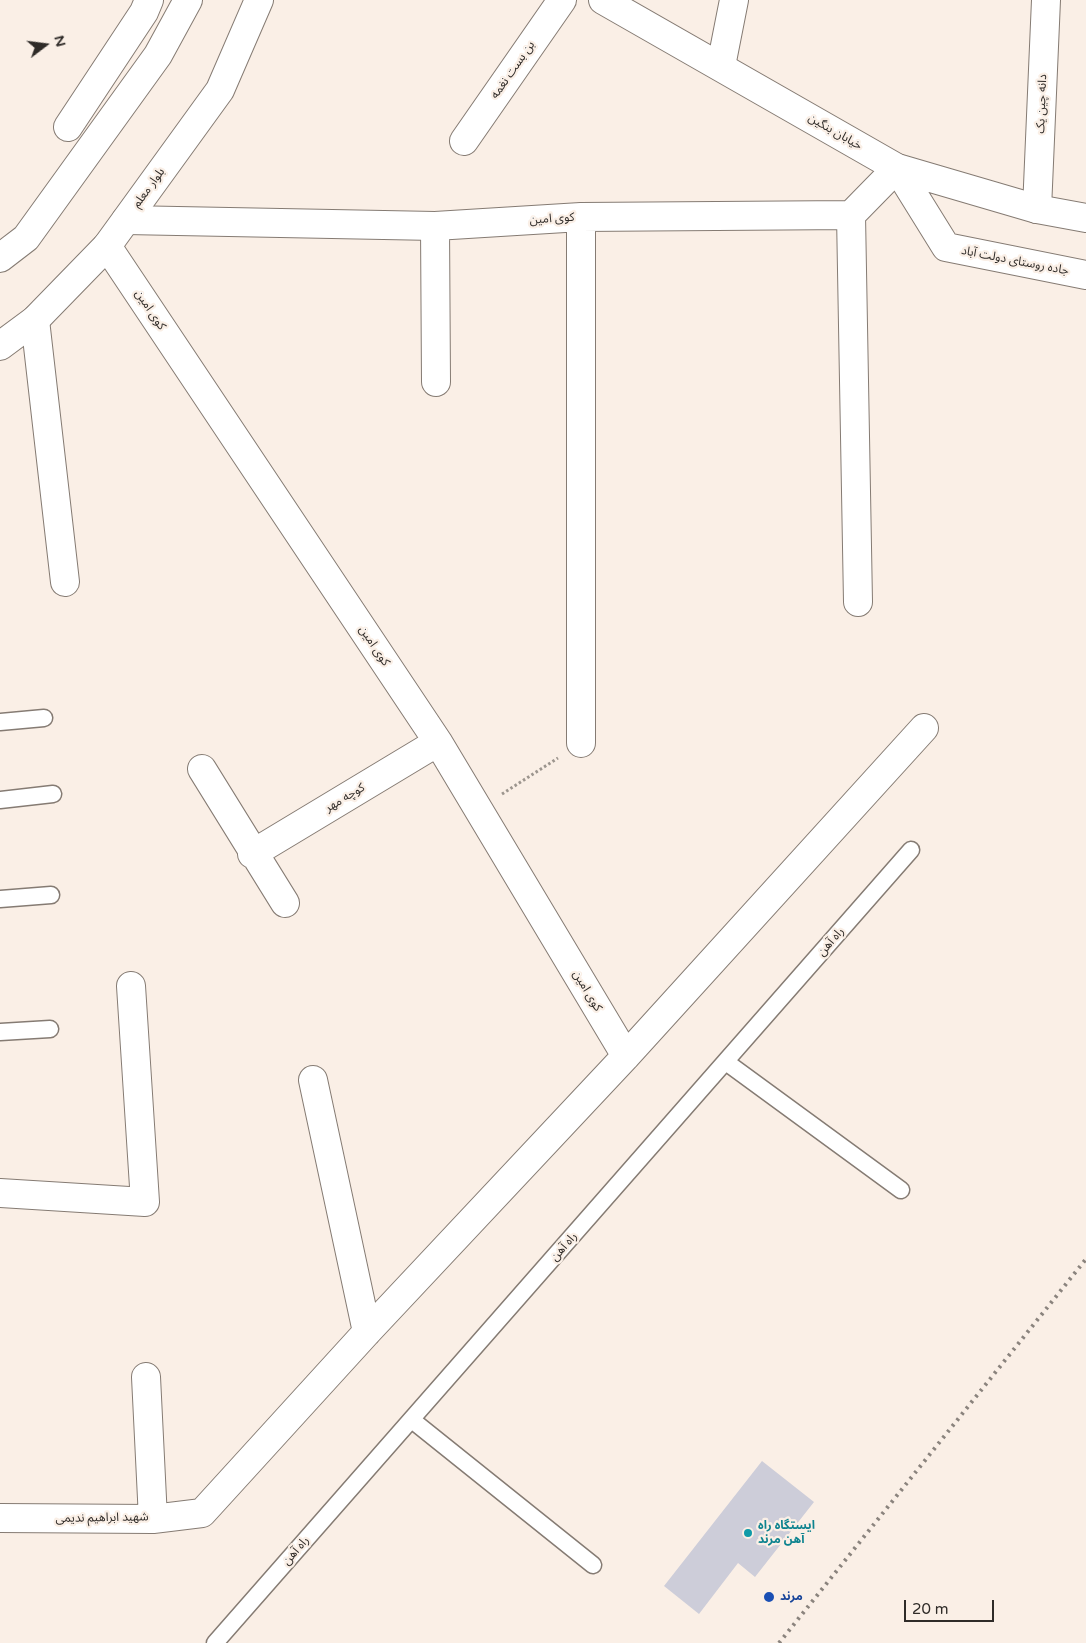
<!DOCTYPE html>
<meta charset="utf-8">
<style>
body{margin:0}
#map{position:relative;width:1086px;height:1643px;overflow:hidden;background:#faefe6;font-family:"Varela Round",sans-serif}
canvas{display:block}
.north{position:absolute;left:20px;top:20px;width:50px;height:50px;-webkit-text-stroke:4px #faefe6;paint-order:stroke;rotate:75deg;font-size:14px;font-weight:700;line-height:20px;text-align:center;color:#2f2b28}
.north::after{content:'';display:block;margin:auto;width:18px;height:22px;background:#2f2b28;clip-path:polygon(50% 0,100% 100%,50% 72%,0 100%)}
.scale{position:absolute;left:904px;top:1600px;width:90px;height:22px;box-sizing:border-box;border:2px solid #2f2b28;border-top:0;padding-left:6px;font-size:15px;line-height:18px;white-space:nowrap;color:#2f2b28;-webkit-text-stroke:4px #faefe6;paint-order:stroke}
</style>
<div id="map">
<canvas width="1086" height="1643"></canvas>
<div class="north">N</div>
<div class="scale">20 m</div>
</div>
<script>
const context = document.querySelector('canvas').getContext('2d');
context.lineJoin = 'round';
function paint(path, color) {
  context.fillStyle = color;
  context.fill(path, 'evenodd');
}
function shape(rows) {
  const path = new Path2D();
  for (const r of rows) {
    path.moveTo(r[0], r[1]);
    for (let i = 2; i < r.length; i += 2) path.lineTo(r[i], r[i + 1]);
  }
  return path;
}
function trace(path, color, width, dash) {
  context.strokeStyle = color;
  context.lineWidth = width;
  context.lineCap = dash ? 'butt' : 'round';
  context.setLineDash(dash || []);
  context.stroke(path);
}
function write(font, color, halo, rows, align = 'center') {
  context.font = font + ' "Varela Round","Noto Sans Arabic",sans-serif';
  context.lineWidth = 4.5;
  context.setLineDash([]);
  context.textBaseline = 'middle';
  context.strokeStyle = halo;
  context.fillStyle = color;
  for (const [text, x, y, turn = 0] of rows) {
    context.save();
    context.translate(x, y);
    context.rotate((+turn || 0) * Math.PI / 180);
    context.textAlign = isNaN(turn) ? turn : align;
    if (halo) context.strokeText(text, 0, 0);
    context.fillText(text, 0, 0);
    context.restore();
  }
}
paint(shape([
 [762,1461,814,1502,755,1577,738,1563,699,1614,664,1586]
]), '#cdcdd9');
const lane = shape([
 [0,722,44,718],
 [0,800,53,794],
 [0,899,51,895],
 [0,1032,50,1029],
 [726,1062,901,1190],
 [412,1420,593,1565],
 [215,1643,911,850]
]);
const street = shape([
 [721,66,734,0],
 [68,127,144,12,149,0],
 [464,141,562,0],
 [1037,209,1046,0],
 [851,215,858,602],
 [581,217,581,743],
 [126,220,435,226,581,217,851,215,897,168],
 [435,226,436,382],
 [107,246,438,742,626,1056],
 [35,320,65,582],
 [202,769,285,903],
 [252,854,438,742],
 [313,1080,367,1332],
 [0,1193,145,1202,131,986],
 [0,1518,153,1519,146,1377],
 [153,1519,202,1513,367,1332,626,1056,924,728]
]);
const secondary = shape([
 [603,0,897,168,1037,209,1086,218],
 [897,168,946,247,1086,275]
]);
const primary = shape([
 [0,258,26,238,158,55,188,0],
 [0,346,35,320,107,246,220,90,259,0]
]);
trace(lane, '#857b73', 19);
trace(street, '#857b73', 30);
trace(secondary, '#857b73', 30);
trace(primary, '#857b73', 30);
trace(shape([
 [502,794,558,758]
]), '#9c958e', 3, [2.5, 2.5]);
trace(lane, '#fff', 16);
trace(street, '#fff', 28);
trace(secondary, '#fff', 28);
trace(primary, '#fff', 28);
trace(shape([
 [779,1643,1086,1259]
]), '#8a837d', 4, [2.5, 5]);
for (const [x, y, r, color] of [
 [748,1533,5,"#0f9aa8"],
 [769,1597,6,"#1a4fb4"]
]) {
  const dot = new Path2D();
  dot.arc(x, y, r, 0, 2 * Math.PI);
  context.fillStyle = color;
  context.fill(dot);
  trace(dot, '#faefe6', 2);
}
write('12px', '#2f2b28', '#faefe6', [
 ["بن بست نغمه",513,70,-55],
 ["دانه چین یک",1042,104,-88],
 ["خیابان بنگین",835,132,30],
 ["بلوار معلم",149,188,-54],
 ["کوی امین",552,219,-4],
 ["جاده روستای دولت آباد",1015,261,11],
 ["کوی امین",150,310,56],
 ["کوی امین",374,646,56],
 ["کوچه مهر",345,798,-31],
 ["راه آهن",831,942,-49],
 ["کوی امین",587,991,59],
 ["راه آهن",564,1247,-49],
 ["شهید ابراهیم ندیمی",102,1518,-1],
 ["راه آهن",296,1551,-49]
]);
write('bold 12px', '#0d838f', '#faefe6', [
 ["ایستگاه راه",758,1526],
 ["آهن مرند",758,1540]
], 'left');
write('bold 12px', '#164399', '#faefe6', [
 ["مرند",780,1597]
], 'left');
</script>
